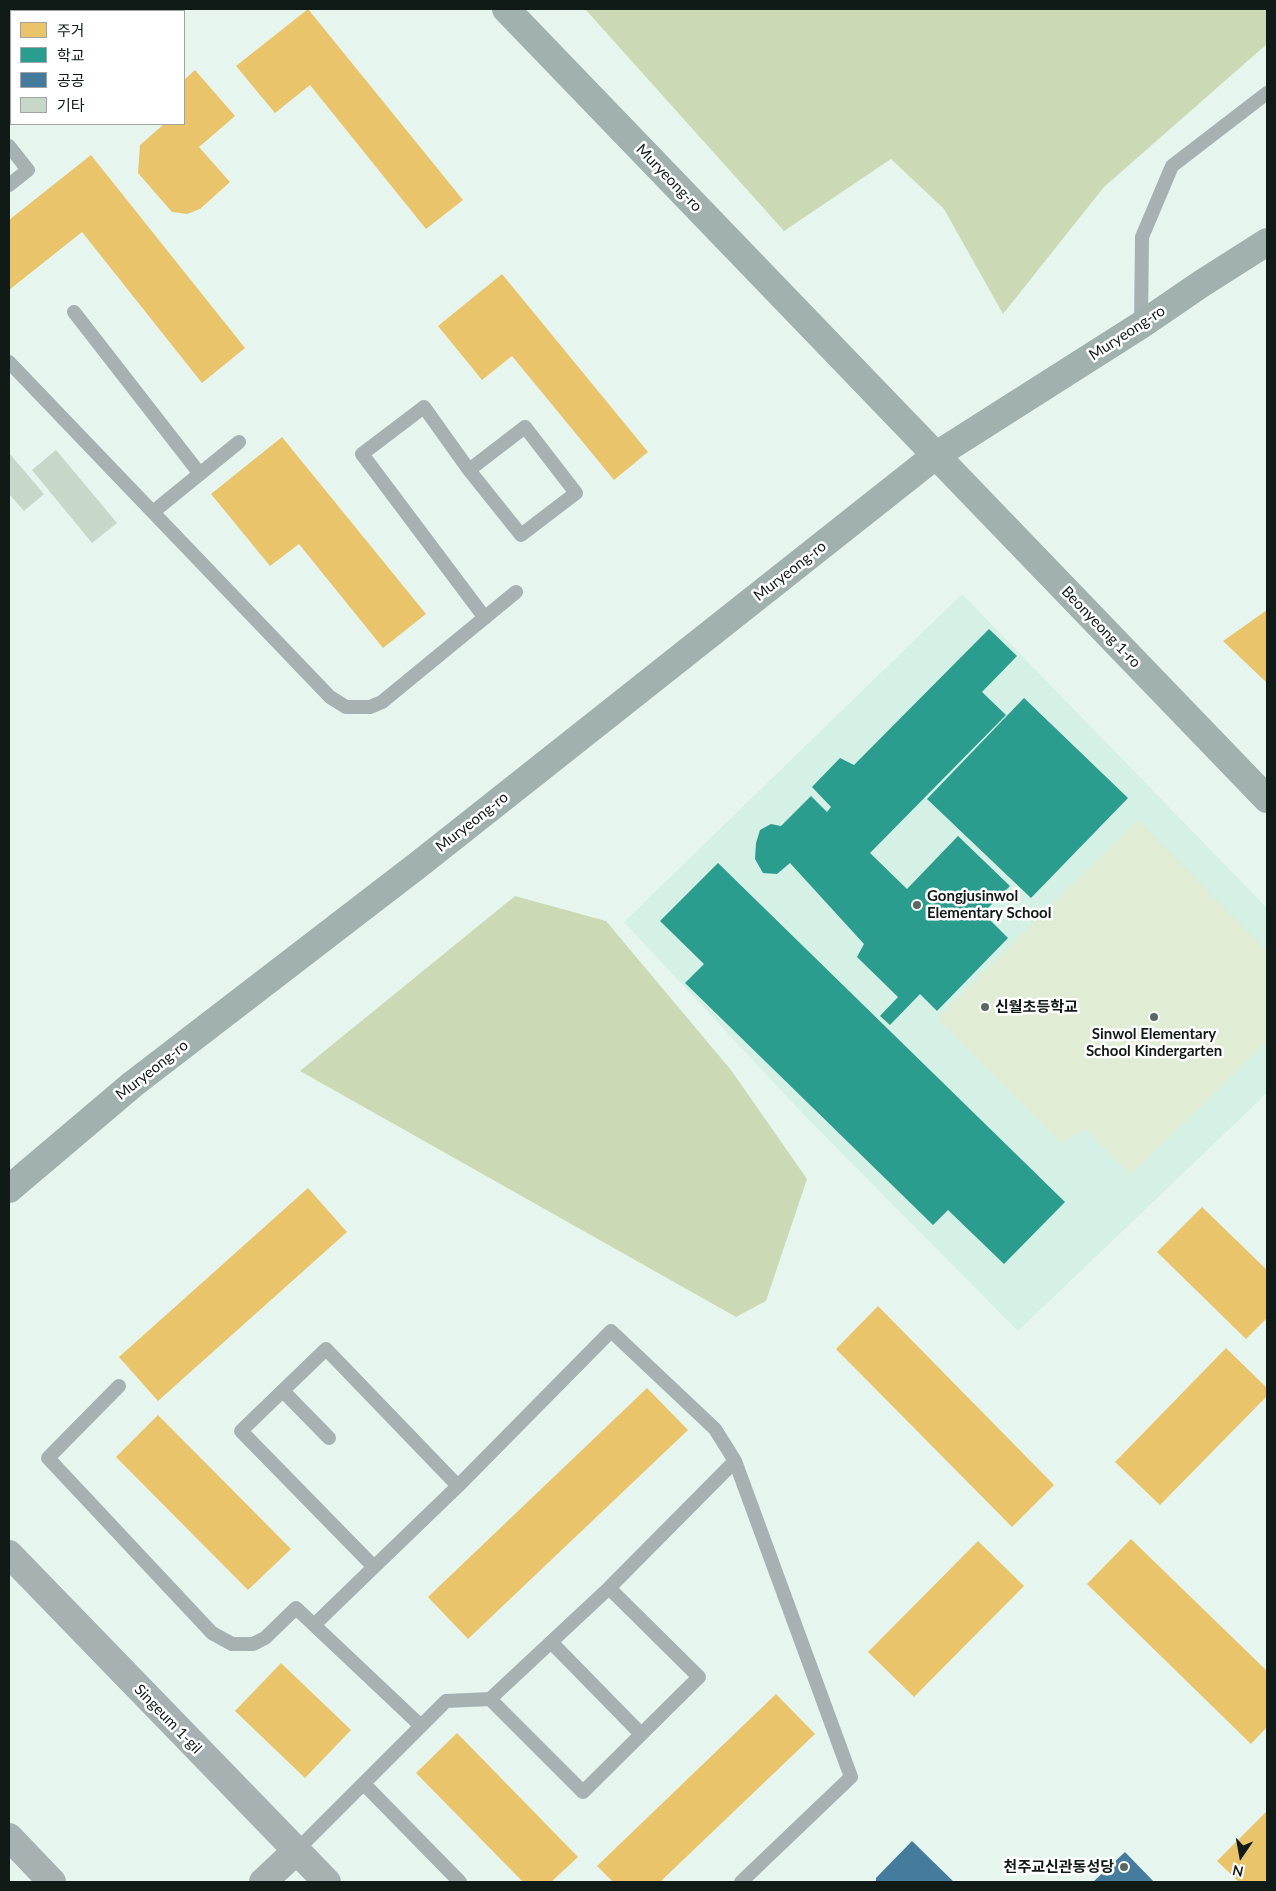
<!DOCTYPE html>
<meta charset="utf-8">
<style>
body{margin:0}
#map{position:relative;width:1276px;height:1891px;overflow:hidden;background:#e6f6ef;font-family:Lato,"Noto Sans KR",sans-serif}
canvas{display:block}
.frame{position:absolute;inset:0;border:10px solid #101a16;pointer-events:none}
.legend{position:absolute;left:10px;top:10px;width:175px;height:115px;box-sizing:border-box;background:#fff;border:1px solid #9fa3a2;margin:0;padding:6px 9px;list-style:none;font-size:15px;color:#101a16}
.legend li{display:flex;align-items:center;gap:10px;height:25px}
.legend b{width:25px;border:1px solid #9fa3a2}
.north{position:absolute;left:1216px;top:1831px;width:50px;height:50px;-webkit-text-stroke:4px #fff;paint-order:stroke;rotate:192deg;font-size:14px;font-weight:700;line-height:20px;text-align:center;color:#101a16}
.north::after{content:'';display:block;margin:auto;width:18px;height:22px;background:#101a16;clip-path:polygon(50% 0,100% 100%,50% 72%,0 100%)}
</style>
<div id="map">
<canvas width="1276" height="1891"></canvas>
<div class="frame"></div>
<ul class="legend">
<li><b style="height:14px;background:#e9c46a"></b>주거</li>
<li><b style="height:14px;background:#2a9d8f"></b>학교</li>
<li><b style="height:14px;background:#457b9d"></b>공공</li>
<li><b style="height:14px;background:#c7d7ca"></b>기타</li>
</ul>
<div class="north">N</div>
</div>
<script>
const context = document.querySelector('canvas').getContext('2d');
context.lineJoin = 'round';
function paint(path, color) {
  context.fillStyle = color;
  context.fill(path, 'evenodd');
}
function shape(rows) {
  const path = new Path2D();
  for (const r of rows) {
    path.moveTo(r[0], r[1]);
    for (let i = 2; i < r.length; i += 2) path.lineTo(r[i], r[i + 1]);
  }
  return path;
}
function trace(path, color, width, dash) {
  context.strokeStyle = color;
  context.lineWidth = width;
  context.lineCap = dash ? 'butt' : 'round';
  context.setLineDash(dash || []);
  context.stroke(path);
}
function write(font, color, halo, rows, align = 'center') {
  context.font = font + ' Lato,"Noto Sans KR",sans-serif';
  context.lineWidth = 5;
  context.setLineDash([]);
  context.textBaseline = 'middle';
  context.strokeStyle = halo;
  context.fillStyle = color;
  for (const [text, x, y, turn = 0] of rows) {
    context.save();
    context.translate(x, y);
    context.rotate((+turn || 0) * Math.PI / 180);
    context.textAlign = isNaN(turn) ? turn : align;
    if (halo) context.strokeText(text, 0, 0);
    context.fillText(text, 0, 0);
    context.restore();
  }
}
paint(shape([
 [962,594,1267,908,1267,1093,1018,1331,806,1117,624,922]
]), '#d5f0e4');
paint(shape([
 [1138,820,1267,951,1267,1041,1131,1175,1086,1129,1061,1143,937,1018]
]), '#e0edd4');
paint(shape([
 [585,9,1267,9,1267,44,1104,187,1003,314,944,209,891,159,784,231],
 [515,896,606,921,731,1070,807,1179,766,1301,736,1317,300,1071]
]), '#cbdab5');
paint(shape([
 [9,9,82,9,83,10,11,11,11,13],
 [308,9,463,200,426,229,310,85,275,113,236,66],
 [195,70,235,116,199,147,230,182,200,209,187,214,172,212,138,173,140,145,164,124,184,124,184,80],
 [91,155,245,348,202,383,82,232,9,290,9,220],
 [502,274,648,452,614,480,512,356,482,380,438,326],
 [282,437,426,614,383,648,299,544,270,566,211,494],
 [1267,610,1267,683,1223,641],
 [308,1188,347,1232,158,1401,119,1357],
 [1202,1207,1267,1270,1267,1318,1246,1339,1157,1252],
 [878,1306,1054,1485,1012,1527,836,1349],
 [1226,1348,1267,1388,1267,1396,1160,1505,1115,1462],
 [647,1388,688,1430,468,1639,428,1597],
 [158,1415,291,1549,248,1590,116,1457],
 [1131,1539,1267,1671,1267,1727,1251,1744,1087,1584],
 [978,1541,1024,1586,914,1697,868,1652],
 [281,1663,351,1730,305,1778,235,1711],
 [776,1694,815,1734,660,1882,613,1882,597,1866],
 [457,1733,578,1857,551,1882,523,1882,416,1773],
 [1267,1811,1267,1882,1239,1882,1217,1861]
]), '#e9c46a');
paint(shape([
 [989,629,1017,656,982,692,1006,715,870,853,907,889,958,836,1010,886,983,913,1008,938,937,1011,920,994,890,1025,880,1016,898,997,857,957,864,944,790,863,777,874,763,873,755,859,756,843,760,830,771,824,781,826,811,796,827,812,831,807,812,787,840,758,854,765],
 [1024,698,1128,798,1031,898,927,799],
 [718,863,1065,1202,1004,1264,948,1210,933,1225,685,983,704,964,660,921]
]), '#2a9d8f');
paint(shape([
 [912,1841,954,1882,876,1882,876,1878],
 [1125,1852,1154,1882,1093,1882]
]), '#457b9d');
paint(shape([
 [56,450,117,523,92,543,32,470],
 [9,453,44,494,24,511,9,494]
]), '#c7d7ca');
trace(shape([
 [9,146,28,170,9,185],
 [74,312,200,474],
 [1141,325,1142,237,1172,166,1267,93],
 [9,362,330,697,346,707,370,707,382,702,516,592],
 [469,470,525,427,576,493,521,535,469,470,424,407,362,454,485,618],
 [153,512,239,442],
 [119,1386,48,1458,212,1633,232,1644,253,1644,265,1638,296,1608,421,1726],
 [283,1391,329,1438],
 [458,1486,611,1331,715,1429,735,1461,851,1777,741,1882],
 [314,1625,374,1567,458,1486,326,1349,241,1431,374,1567],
 [551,1642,641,1734],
 [490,1699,583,1792,699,1677,609,1588],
 [364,1784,460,1882],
 [296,1851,446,1701,490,1699,609,1588,735,1461]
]), '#a5b2b1', 14);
trace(shape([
 [9,1554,327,1882],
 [9,1837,52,1882],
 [263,1882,296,1851]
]), '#a5b2b1', 28);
trace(shape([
 [506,9,1267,799],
 [9,1189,133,1084,418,865,935,456,1141,325,1201,284,1267,242]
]), '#a1b1ae', 28);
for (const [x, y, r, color] of [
 [917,905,5,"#5b6762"],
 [985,1007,5,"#5b6762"],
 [1154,1017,5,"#5b6762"],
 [1124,1867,5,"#5b6762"]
]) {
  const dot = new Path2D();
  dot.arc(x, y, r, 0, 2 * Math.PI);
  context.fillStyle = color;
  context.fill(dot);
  trace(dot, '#fff', 2);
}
write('15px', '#101a16', '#fff', [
 ["Muryeong-ro",669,178,46],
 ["Muryeong-ro",1127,333,-33],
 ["Muryeong-ro",790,571,-38],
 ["Beonyeong 1-ro",1101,627,46],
 ["Muryeong-ro",472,822,-38],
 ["Muryeong-ro",152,1070,-38],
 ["Singeum 1-gil",168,1719,46]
]);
write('bold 15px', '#101a16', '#fff', [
 ["Gongjusinwol",927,896],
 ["Elementary School",927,913],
 ["신월초등학교",995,1007],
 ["Sinwol Elementary",1154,1034,"center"],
 ["School Kindergarten",1154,1051,"center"],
 ["천주교신관동성당",1114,1867,"right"]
], 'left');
</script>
